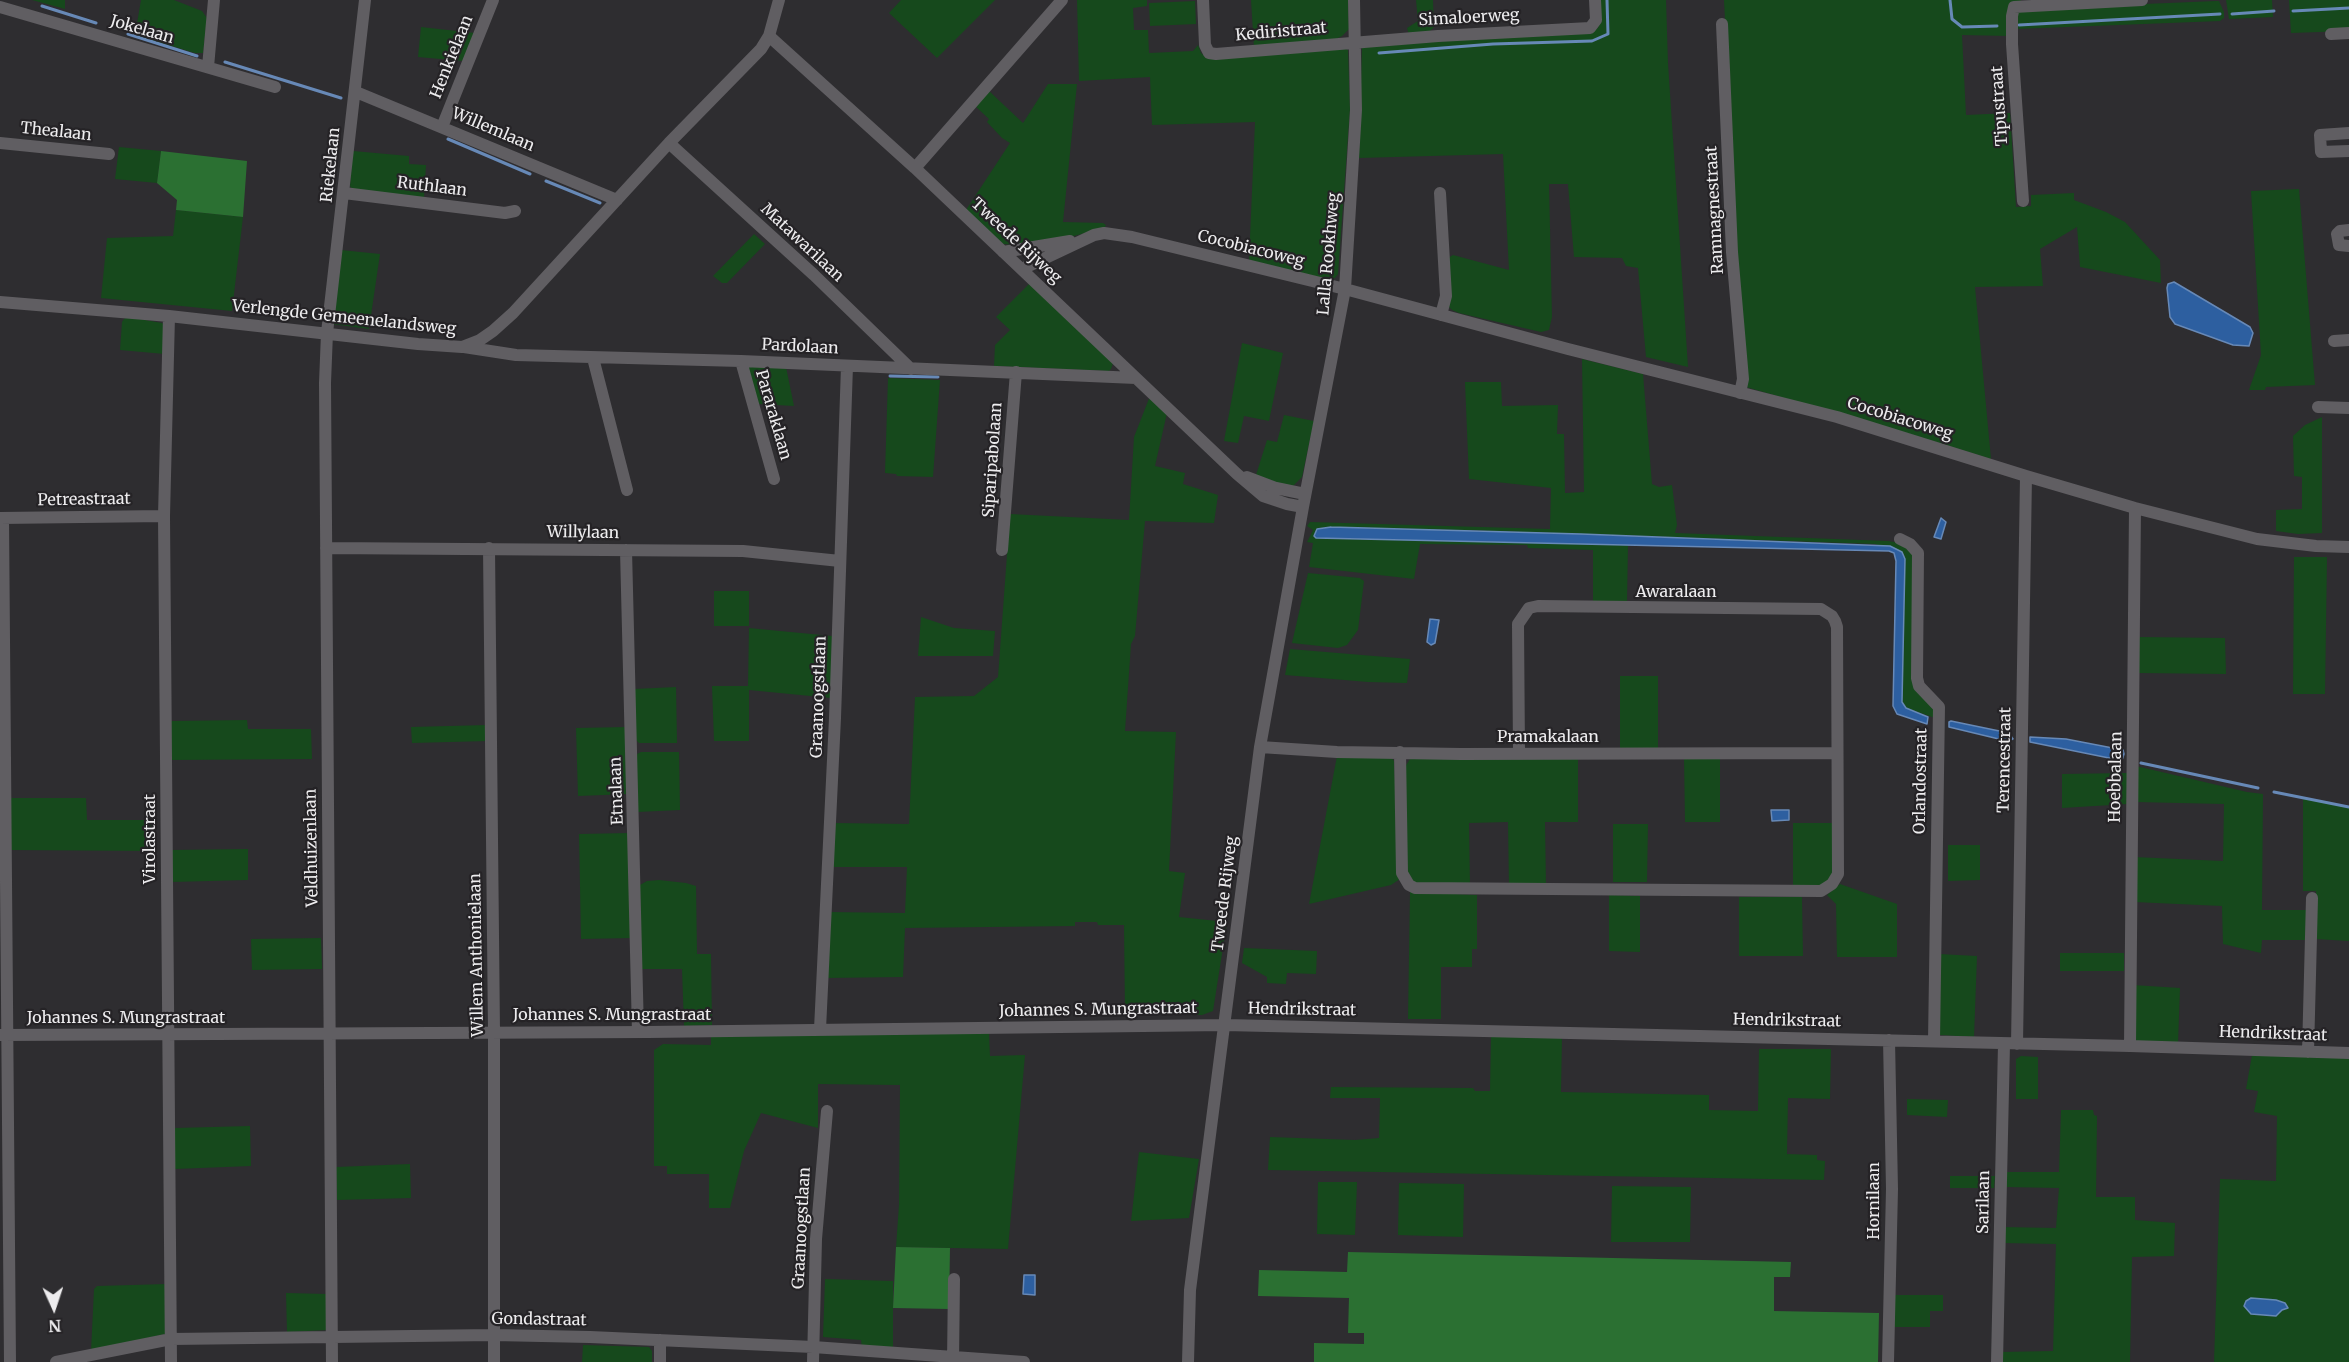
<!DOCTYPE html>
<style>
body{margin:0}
#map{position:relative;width:2349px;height:1362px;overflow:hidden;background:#2e2d30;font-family:Merriweather,serif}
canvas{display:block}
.north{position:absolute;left:24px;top:1278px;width:60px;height:60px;-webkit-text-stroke:4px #252326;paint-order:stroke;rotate:177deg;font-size:16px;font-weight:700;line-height:24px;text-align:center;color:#edecee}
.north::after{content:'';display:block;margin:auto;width:21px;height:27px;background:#edecee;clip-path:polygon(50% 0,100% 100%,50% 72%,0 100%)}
</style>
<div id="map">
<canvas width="2349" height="1362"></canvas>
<div class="north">N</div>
</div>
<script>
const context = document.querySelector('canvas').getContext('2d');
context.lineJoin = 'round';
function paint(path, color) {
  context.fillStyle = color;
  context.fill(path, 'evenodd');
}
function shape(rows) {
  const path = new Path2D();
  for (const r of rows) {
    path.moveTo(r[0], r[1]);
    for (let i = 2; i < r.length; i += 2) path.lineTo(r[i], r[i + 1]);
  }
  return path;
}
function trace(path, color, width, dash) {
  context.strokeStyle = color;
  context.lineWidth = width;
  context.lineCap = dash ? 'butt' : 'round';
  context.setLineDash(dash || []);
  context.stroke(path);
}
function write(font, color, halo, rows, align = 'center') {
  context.font = font + ' Merriweather,serif';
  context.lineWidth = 4.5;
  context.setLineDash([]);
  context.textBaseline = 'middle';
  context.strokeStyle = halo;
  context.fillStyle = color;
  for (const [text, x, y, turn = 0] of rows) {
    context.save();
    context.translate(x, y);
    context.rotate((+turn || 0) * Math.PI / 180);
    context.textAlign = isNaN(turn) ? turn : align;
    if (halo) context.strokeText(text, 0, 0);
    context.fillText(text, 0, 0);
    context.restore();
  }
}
paint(shape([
 [32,0,65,0,65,9],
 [141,0,174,0,202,11,207,18,203,53,195,53,135,35],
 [901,0,995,0,937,58,889,13],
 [1077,0,1147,0,1147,6,1133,8,1134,30,1148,30,1149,53,1193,51,1198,45,1201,53,1206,57,1344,48,1348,50,1350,109,1338,274,1335,278,1330,280,1249,260,1255,122,1152,125,1150,77,1079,81],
 [1251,0,1348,0,1349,29,1342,36,1336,39,1254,48],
 [1416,0,1433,0,1434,27,1429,32,1409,35,1407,28,1418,21],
 [1598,0,1666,0,1668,63,1688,367,1646,357,1638,268,1626,266,1622,258,1574,257,1568,184,1549,184,1552,317,1549,330,1541,332,1459,313,1452,310,1449,307,1448,258,1453,255,1509,270,1503,154,1359,158,1362,46,1593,31,1598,28,1599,23],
 [1724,0,2021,0,2009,36,1962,35,1966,115,2010,113,2016,207,2031,206,2031,195,2074,193,2074,200,2106,212,2125,222,2160,260,2161,283,2080,267,2077,227,2040,249,2043,286,1975,287,1991,459,1920,437,1746,387,1737,261],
 [2226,0,2272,0,2273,17,2229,19],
 [2289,0,2349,0,2349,31,2291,33],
 [1195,1,1196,24,1150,26,1149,3],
 [2216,1,2219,1,2224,12,2224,18,2220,21,2016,29,2017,13,2025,9],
 [421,27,475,33,463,61,418,57],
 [1048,84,1077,84,1063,222,1103,223,1106,225,1104,228,1070,237,1017,245,1003,244,966,210,1010,143,1002,138,987,122,989,119,974,105,988,90,1023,123],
 [119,147,161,151,157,183,115,179],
 [353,151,409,156,409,164,426,165,424,198,352,189,350,186],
 [2299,189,2315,385,2266,387,2265,390,2249,390,2261,355,2251,191],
 [176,210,243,217,232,311,101,298,107,238,173,236],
 [754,234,765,244,727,283,722,283,713,276],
 [341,250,380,254,369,329,331,324],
 [1031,282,1113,363,1111,369,1109,371,994,366,995,345,1010,330,996,317],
 [128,317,162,323,165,326,165,354,120,350,122,322,124,319],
 [1242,343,1283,353,1269,421,1244,416,1238,443,1224,441],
 [1582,359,1643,374,1652,484,1659,487,1672,485,1677,525,1675,533,1888,541,1900,543,1913,551,1914,676,1936,707,1935,718,1906,708,1902,702,1904,555,1875,544,1464,530,1331,527,1317,529,1316,538,1628,545,1627,603,1593,602,1593,550,1528,548,1527,545,1420,544,1414,579,1309,567,1313,543,1307,542,1313,530,1307,526,1310,522,1550,529,1551,488,1469,479,1465,382,1501,382,1502,406,1558,405,1557,434,1564,434,1565,493,1584,492],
 [747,366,786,367,794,406,759,404,755,400],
 [888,378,940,380,933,477,897,476,896,474,885,473],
 [1150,396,1167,413,1155,466,1185,473,1183,484,1218,495,1214,523,1145,521,1135,636,1131,644,1125,731,1176,732,1169,871,1185,873,1179,917,1227,922,1213,1011,1202,1015,1125,1013,1124,925,1098,925,1097,922,1075,922,1075,926,905,928,903,977,826,978,828,912,905,913,907,867,830,867,832,823,909,824,915,697,974,696,998,677,1010,514,1129,520,1134,437],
 [1284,415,1314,421,1302,477,1293,486,1286,486,1256,475,1267,440,1277,442],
 [2322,417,2322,533,2298,534,2276,531,2276,510,2302,509,2302,477,2294,476,2293,436,2305,425],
 [2294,557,2327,557,2325,694,2293,694],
 [1308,573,1360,578,1364,581,1358,630,1347,645,1338,648,1292,643],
 [714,591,749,591,749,626,714,626],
 [921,617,954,628,995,631,993,656,918,656],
 [749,628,832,636,831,698,749,690,749,741,714,741,712,686,748,686],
 [2139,637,2225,638,2226,674,2138,673],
 [1290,649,1410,659,1407,683,1368,682,1285,675],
 [1620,676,1658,676,1658,748,1620,748],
 [676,687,677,743,639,743,636,740,634,689],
 [247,720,248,729,311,729,312,759,170,760,170,721],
 [487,725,488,741,412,743,411,727],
 [627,727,629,794,578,796,576,728],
 [641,752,679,752,680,810,637,812,637,754],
 [1337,756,1390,756,1394,761,1400,879,1391,885,1309,904],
 [1578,756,1578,822,1545,822,1546,887,1509,887,1508,822,1469,823,1470,886,1426,886,1413,882,1405,869,1405,767,1410,759,1414,757],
 [1684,757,1720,757,1720,822,1685,822],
 [2136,766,2247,792,2263,794,2262,910,2309,910,2308,940,2262,940,2261,953,2223,944,2222,906,2134,902,2134,857,2223,861,2224,804,2135,802],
 [2129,773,2128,804,2062,808,2062,774],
 [9,798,86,798,87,820,155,820,155,851,8,850],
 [2303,798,2349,807,2349,941,2315,939,2316,891,2303,891],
 [1793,823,1835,823,1836,874,1825,886,1793,889],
 [1613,824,1648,824,1647,882,1613,882],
 [631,833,633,938,581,939,579,834],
 [1948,845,1980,845,1980,880,1948,881],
 [248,849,248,880,171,882,171,850],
 [659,880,686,883,696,886,697,954,711,954,712,1025,684,1026,682,969,641,969,640,885,647,881],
 [1840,884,1897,904,1897,957,1837,957,1836,904,1827,895],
 [1410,892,1477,895,1477,949,1472,949,1472,967,1441,967,1441,1019,1408,1019],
 [1609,895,1640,896,1640,952,1609,951],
 [1739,897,1802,897,1803,956,1739,956],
 [321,938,322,969,252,970,251,939],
 [1244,948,1317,951,1316,974,1287,973,1286,984,1267,983,1267,977,1242,963],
 [2060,953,2124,953,2124,971,2060,971],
 [1939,954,1977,956,1974,1037,1940,1035],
 [2133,985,2180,988,2178,1044,2134,1041],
 [989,1033,990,1056,1025,1055,1008,1249,896,1247,899,1205,900,1085,818,1084,818,1128,761,1113,744,1151,730,1208,709,1208,709,1174,667,1174,667,1166,654,1166,654,1050,663,1044,711,1045,711,1036],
 [1491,1034,1562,1036,1561,1092,1709,1095,1709,1110,1758,1111,1759,1049,1831,1049,1830,1099,1788,1098,1787,1154,1817,1155,1817,1160,1825,1161,1824,1180,1268,1170,1270,1137,1355,1140,1379,1138,1380,1098,1330,1098,1331,1087,1473,1088,1475,1091,1490,1091],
 [2252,1055,2349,1058,2349,1362,2214,1362,2220,1179,2276,1181,2277,1116,2254,1112,2258,1091,2246,1089],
 [2021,1056,2038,1057,2038,1099,2016,1099,2016,1059],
 [1907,1099,1948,1100,1947,1117,1907,1115],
 [2061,1110,2093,1110,2094,1115,2097,1116,2096,1197,2135,1197,2135,1220,2175,1223,2174,1256,2132,1257,2130,1362,2001,1362,2001,1352,2053,1351,2056,1244,2002,1243,2002,1227,2056,1228,2059,1188,2005,1187,2005,1172,2059,1172],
 [250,1126,251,1166,175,1169,175,1128],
 [1139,1152,1199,1159,1189,1218,1131,1221],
 [410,1164,411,1198,337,1200,336,1167],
 [1950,1176,1995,1176,1994,1188,1950,1188],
 [1318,1182,1357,1182,1355,1235,1317,1234],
 [1399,1183,1464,1184,1463,1237,1398,1235],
 [1612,1186,1691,1187,1690,1242,1611,1242],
 [825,1279,893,1281,893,1350,862,1347,861,1340,823,1337],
 [167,1284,165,1334,91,1351,94,1289,97,1286],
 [286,1293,327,1294,328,1330,287,1332],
 [1893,1295,1943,1295,1943,1311,1930,1311,1930,1327,1893,1327],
 [583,1345,649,1347,652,1351,652,1362,582,1362]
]), '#16491c');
paint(shape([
 [161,151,247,161,243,217,176,210,177,200,157,183],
 [896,1247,950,1248,949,1309,893,1308],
 [1348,1252,1791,1262,1790,1277,1774,1277,1774,1311,1879,1313,1878,1362,1314,1362,1314,1343,1364,1344,1364,1333,1348,1333,1349,1298,1258,1296,1259,1270,1347,1272]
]), '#2b7032');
const water = shape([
 [2174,282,2250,327,2253,333,2249,346,2233,345,2175,324,2170,317,2167,288,2168,284,2174,282],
 [1941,518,1946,522,1941,539,1934,537,1941,518],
 [1331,527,1581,534,1890,546,1902,552,1905,559,1902,702,1906,708,1928,717,1927,724,1897,714,1893,706,1896,561,1894,553,1889,551,1316,538,1314,536,1317,529,1331,527],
 [1430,619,1439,620,1435,643,1431,645,1427,642,1430,619],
 [1951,721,2009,733,2013,739,2010,741,2003,740,1949,727,1949,722,1951,721],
 [2030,737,2066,739,2123,750,2124,754,2122,760,2119,760,2030,742,2030,737],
 [1771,810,1789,810,1789,820,1772,821,1771,810],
 [1024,1275,1035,1275,1035,1295,1023,1294,1024,1275],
 [2251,1298,2276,1300,2285,1303,2288,1308,2282,1310,2276,1316,2251,1314,2244,1306,2246,1301,2251,1298]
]);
paint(water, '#2d5fa0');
trace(water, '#6789b7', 1.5);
trace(shape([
 [1950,0,1952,19,1962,27,1997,26],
 [42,6,96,23],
 [2293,11,2349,8],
 [2232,14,2274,11],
 [2019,25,2220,14],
 [128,34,197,56],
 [1379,53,1493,44,1592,41,1608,34,1607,0],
 [225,62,341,98],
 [448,139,530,174],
 [546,181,600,203],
 [890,376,938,377],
 [2141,763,2258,788],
 [2274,792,2349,807]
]), '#6789b7', 3);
trace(shape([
 [1203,0,1205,45,1209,53,1216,54,1438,36,1590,28,1596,20,1595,0],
 [0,7,275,87],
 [1722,24,1732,252,1743,379,1740,393],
 [2331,34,2349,33],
 [769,36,915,168,1237,474,1263,496,1287,504,1303,507],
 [208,67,214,0],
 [356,92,617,200],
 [442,127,493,0],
 [2349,133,2320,135,2321,152,2349,151],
 [0,143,109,154],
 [669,143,814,275,911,369],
 [915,168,1062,0],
 [344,193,505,213,515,211],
 [1440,193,1446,296,1441,315],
 [2023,201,2012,44,2012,16,2014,7,2142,0],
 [2349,230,2340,231,2337,234,2339,245,2349,246],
 [1003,252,1070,241],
 [1022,269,1094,235,1104,233,1132,237,1345,289,1568,349,1837,417,2026,476,2135,508,2257,539,2316,546,2349,547],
 [0,302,169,316,418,344,462,347,480,340,493,331,513,313,669,143,761,49,769,36,779,0],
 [169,316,164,516,171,1362],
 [2334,341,2349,340],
 [464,347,516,355,741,361,1136,378],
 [593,358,627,490],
 [741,361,774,479],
 [2318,407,2349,408],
 [1247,477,1276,488,1305,494],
 [0,518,164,516],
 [3,518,10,1362],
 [1900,539,1910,544,1918,553,1917,678,1919,686,1939,707,1934,1041],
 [326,548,743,551,840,561],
 [489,548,494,1032,494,1362],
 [626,550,638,1032],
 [1002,550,1016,372],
 [1260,747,1337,752,1461,754,1836,753],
 [1400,752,1402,873,1409,885,1415,888,1821,891,1832,884,1838,874,1837,627,1835,621,1832,616,1821,609,1538,606,1529,608,1518,624,1519,753],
 [820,1029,835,718,847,366],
 [0,1035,648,1032,1225,1025,2130,1046,2349,1053],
 [2017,1044,2026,476],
 [2130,1046,2135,508],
 [2308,1052,2312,898],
 [56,1362,171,1339,494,1335,590,1337,813,1347,1024,1362],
 [332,1362,325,383,327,333,365,0],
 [660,1362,660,1340],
 [813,1362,816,1239,827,1111],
 [953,1362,954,1279],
 [1188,1362,1190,1290,1260,747,1303,507,1345,289,1356,110,1354,0],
 [1888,1362,1892,1189,1889,1040],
 [1997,1362,2004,1044]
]), '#605e62', 12);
write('16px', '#edecee', '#252326', [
 ["Simaloerweg",1469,18,-3],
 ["Jokelaan",142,30,16],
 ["Kediristraat",1281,32,-5],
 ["Henkielaan",452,57,-68],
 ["Tipustraat",2000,106,-94],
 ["Willemlaan",493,130,23],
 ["Thealaan",56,132,6],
 ["Riekelaan",331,165,-84],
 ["Ruthlaan",432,187,7],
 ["Ramnagnestraat",1715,210,-93],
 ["Tweede Rijweg",1016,241,43],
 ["Matawarilaan",802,243,43],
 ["Cocobiacoweg",1251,249,14],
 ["Lalla Rookhweg",1329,254,-85],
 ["Verlengde Gemeenelandsweg",344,318,6],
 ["Pardolaan",800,347,3],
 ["Pararaklaan",773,415,74],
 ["Cocobiacoweg",1900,419,17],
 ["Siparipabolaan",993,460,-86],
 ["Petreastraat",84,500,-1],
 ["Willylaan",583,533,1],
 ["Awaralaan",1676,592],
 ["Graanoogstlaan",819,697,-88],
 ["Pramakalaan",1548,737],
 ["Terencestraat",2005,760,-89],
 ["Hoebbalaan",2116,777,-89],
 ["Orlandostraat",1921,781,-89],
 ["Etnalaan",617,791,-92],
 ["Virolastraat",150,839,-90],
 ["Veldhuizenlaan",312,848,-91],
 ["Tweede Rijweg",1225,894,-83],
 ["Willem Anthonielaan",477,955,-91],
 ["Johannes S. Mungrastraat",1098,1010,-1],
 ["Hendrikstraat",1302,1010,1],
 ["Johannes S. Mungrastraat",612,1015],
 ["Johannes S. Mungrastraat",126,1018],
 ["Hendrikstraat",1787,1021,1],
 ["Hendrikstraat",2273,1034,2],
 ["Hornilaan",1874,1201,-90],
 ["Sarilaan",1984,1202,-89],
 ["Graanoogstlaan",802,1228,-87],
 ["Gondastraat",539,1320,1]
]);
</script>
